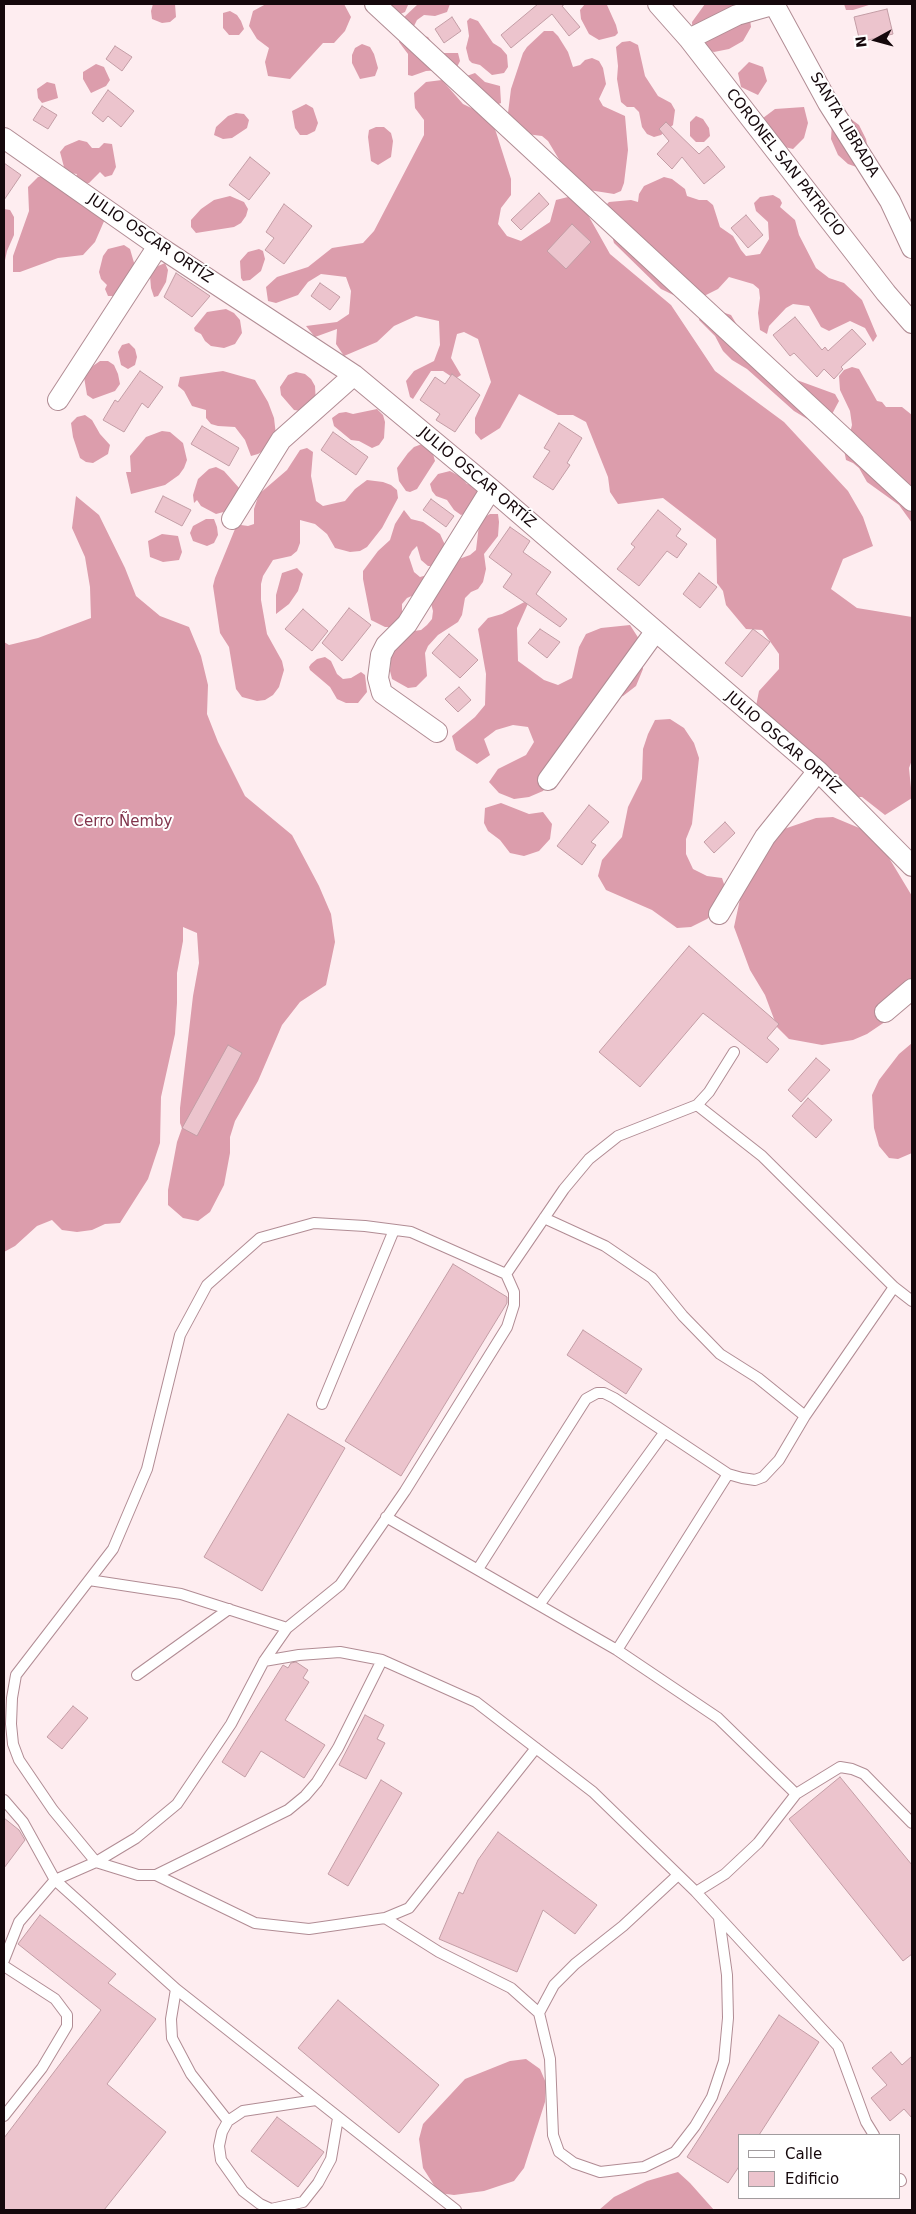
<!DOCTYPE html>
<meta charset="utf-8">
<style>
body{margin:0}
#map{position:relative;width:916px;height:2214px;overflow:hidden;background:#feedf0;font-family:"DejaVu Sans",sans-serif}
canvas{display:block}
.frame{position:absolute;inset:0;border:5px solid #15080c;pointer-events:none}
.legend{position:absolute;left:738px;top:2134px;width:162px;height:65px;box-sizing:border-box;background:#fff;border:1px solid #a19c9e;margin:0;padding:6px 9px;list-style:none;font-size:15px;color:#15080c}
.legend li{display:flex;align-items:center;gap:10px;height:25px}
.legend b{width:25px;border:1px solid #a19c9e}
.north{position:absolute;left:851px;top:15px;width:50px;height:50px;-webkit-text-stroke:4px #fff;paint-order:stroke;rotate:263deg;font-size:14px;font-weight:700;line-height:20px;text-align:center;color:#15080c}
.north::after{content:'';display:block;margin:auto;width:18px;height:22px;background:#15080c;clip-path:polygon(50% 0,100% 100%,50% 72%,0 100%)}
</style>
<div id="map">
<canvas width="916" height="2214"></canvas>
<div class="frame"></div>
<ul class="legend">
<li><b style="height:6px;background:#fff"></b>Calle</li>
<li><b style="height:14px;background:#ecc4cd"></b>Edificio</li>
</ul>
<div class="north">N</div>
</div>
<script>
const context = document.querySelector('canvas').getContext('2d');
context.lineJoin = 'round';
function paint(path, color) {
  context.fillStyle = color;
  context.fill(path, 'evenodd');
}
function shape(rows) {
  const path = new Path2D();
  for (const r of rows) {
    path.moveTo(r[0], r[1]);
    for (let i = 2; i < r.length; i += 2) path.lineTo(r[i], r[i + 1]);
  }
  return path;
}
function trace(path, color, width, dash) {
  context.strokeStyle = color;
  context.lineWidth = width;
  context.lineCap = dash ? 'butt' : 'round';
  context.setLineDash(dash || []);
  context.stroke(path);
}
function write(font, color, halo, rows, align = 'center') {
  context.font = font + ' "DejaVu Sans",sans-serif';
  context.lineWidth = 4;
  context.setLineDash([]);
  context.textBaseline = 'middle';
  context.strokeStyle = halo;
  context.fillStyle = color;
  for (const [text, x, y, turn = 0] of rows) {
    context.save();
    context.translate(x, y);
    context.rotate((+turn || 0) * Math.PI / 180);
    context.textAlign = isNaN(turn) ? turn : align;
    if (halo) context.strokeText(text, 0, 0);
    context.fillText(text, 0, 0);
    context.restore();
  }
}
paint(shape([
 [153,4,175,4,176,17,170,22,162,23,152,19,151,11],
 [266,4,344,4,351,17,345,31,334,43,323,43,290,79,268,76,265,62,269,48,257,39,249,26,253,11],
 [365,4,408,4,408,5,405,12,398,15,375,10],
 [418,4,450,4,447,12,435,16,424,15,417,20,413,28,417,34,428,37,435,48,441,53,458,53,460,61,456,69,426,71,412,76,408,75,408,54,399,42,400,28,401,20],
 [585,4,607,5,616,25,618,33,615,36,599,40,589,34,581,19,580,10],
 [705,4,744,4,749,11,751,27,743,41,729,49,714,52,700,47,693,38,692,22],
 [844,4,872,4,853,10,846,10],
 [230,11,237,15,241,21,244,29,239,35,229,35,223,28,223,13],
 [470,18,478,21,493,43,501,48,507,55,508,67,504,73,492,75,480,65,472,63,469,60,466,48,469,36,467,21],
 [544,31,553,31,558,36,568,52,573,67,580,65,585,60,592,58,599,61,603,68,606,84,599,99,603,106,625,116,628,150,624,183,621,191,614,194,589,190,569,176,548,141,542,136,519,133,507,121,511,89,523,53,527,47],
 [630,41,638,45,645,76,658,96,671,103,675,110,673,125,661,135,654,137,647,134,642,127,639,112,634,107,627,107,621,102,617,79,618,66,616,47,622,42],
 [362,44,370,47,374,54,378,68,375,76,360,79,352,63,352,55,355,48],
 [749,62,763,67,767,81,758,95,741,87,738,73],
 [96,64,104,67,110,80,106,86,91,93,83,79,83,72],
 [475,73,485,82,500,86,501,103,494,106,464,77],
 [442,80,463,104,490,117,496,132,511,179,511,195,501,208,498,224,507,236,521,241,550,222,556,200,572,196,579,199,610,254,671,305,715,371,784,422,848,491,863,517,873,546,843,559,831,589,857,608,912,617,912,760,909,768,912,798,885,815,862,797,852,797,756,706,759,691,779,669,779,654,762,630,746,629,726,605,723,591,717,583,716,539,663,498,618,504,610,492,608,477,586,422,573,415,558,415,519,394,500,428,481,440,475,433,475,418,491,382,478,339,464,332,457,334,451,358,461,375,455,379,443,371,431,371,413,399,410,397,406,381,414,371,434,361,440,345,439,321,416,316,394,326,377,342,344,356,336,344,337,329,315,337,306,326,337,322,349,314,351,291,346,277,321,274,308,282,298,295,276,303,268,301,266,287,277,277,308,267,332,248,363,243,374,231,424,135,424,120,415,108,414,93,426,82],
 [47,82,55,84,58,98,42,103,38,98,37,89],
 [306,104,313,108,318,123,315,131,307,135,300,135,295,128,292,111],
 [804,107,808,123,804,138,793,149,776,145,765,134,763,118,775,109],
 [236,113,244,114,249,120,247,128,232,138,223,139,214,135,216,127,228,116],
 [843,113,859,125,866,139,869,155,862,169,848,164,838,155,831,139,832,123],
 [696,116,703,119,709,128,710,136,704,142,696,142,690,136,690,122],
 [376,127,384,127,391,133,393,141,391,157,378,165,371,161,368,137,369,130],
 [79,140,87,142,92,148,99,148,104,143,112,144,116,167,112,175,105,177,100,172,89,183,81,184,74,181,77,174,69,173,64,167,60,152,65,146],
 [46,176,54,180,79,203,105,219,95,242,83,255,58,258,20,272,13,272,13,256,29,211,28,187,38,177],
 [664,177,672,179,685,189,687,196,699,200,707,200,713,205,720,227,733,236,741,250,746,256,760,254,769,239,768,222,756,211,754,203,760,197,773,195,780,199,782,203,780,207,795,220,799,235,816,268,829,278,844,283,862,300,877,336,873,342,865,328,850,321,829,331,821,327,809,306,793,304,786,308,769,326,767,334,760,330,758,313,760,298,759,289,753,284,729,277,718,289,690,303,661,289,614,243,604,207,609,202,631,200,638,202,639,194,644,186],
 [230,196,244,202,248,209,246,216,241,223,234,227,196,233,191,227,191,220,201,209,214,200],
 [4,209,10,210,14,217,14,235,7,251,4,265],
 [124,245,130,249,137,273,117,296,108,296,105,289,107,285,101,279,99,272,103,256,108,249],
 [259,249,263,251,265,259,261,271,250,280,243,281,241,278,240,261,248,252],
 [165,263,168,270,166,282,158,296,154,297,151,288,150,276,158,266],
 [226,309,234,313,240,320,242,333,235,344,224,348,211,346,205,341,201,334,195,331,194,328,207,312],
 [716,310,731,315,740,330,757,347,767,353,776,364,794,379,835,394,839,401,831,416,813,421,809,420,794,411,747,369,732,360,723,351,715,336,699,320,701,314],
 [129,343,135,349,137,357,135,365,128,369,121,365,118,352,122,345],
 [100,361,108,361,114,365,118,374,120,384,115,391,93,399,87,395,84,377,87,370],
 [852,367,859,369,877,401,882,402,886,407,902,407,912,415,912,523,899,505,867,482,859,468,853,463,846,460,843,445,850,433,852,425,850,411,840,390,839,376,844,370],
 [223,371,255,380,268,402,274,418,276,435,266,449,258,454,251,456,245,440,235,427,218,426,211,424,206,418,206,410,192,406,184,391,178,386,180,377],
 [296,372,305,374,311,379,315,386,316,404,301,411,294,410,281,395,280,387,288,375],
 [377,409,383,415,385,422,384,438,379,445,372,448,359,441,351,440,334,426,332,418,339,413,346,412,353,414],
 [85,415,92,420,100,434,110,445,108,454,93,463,86,462,80,458,73,437,71,423,77,417],
 [162,431,170,432,183,443,187,460,184,468,179,475,165,485,131,494,126,472,131,472,130,456,146,437],
 [422,444,432,450,435,461,417,489,410,492,406,491,399,481,397,468,408,453,414,447],
 [307,448,313,452,311,476,316,501,323,506,345,501,355,489,367,480,383,482,391,485,397,490,398,498,382,528,367,547,360,551,350,552,335,548,327,534,315,524,300,520,300,543,297,551,291,556,273,560,263,576,261,584,261,600,267,634,282,661,284,670,279,687,273,695,265,700,257,701,242,697,236,689,229,647,220,633,213,586,215,578,235,529,241,525,248,526,254,524,254,509,259,494,287,470,300,450],
 [216,467,224,471,240,489,231,510,216,514,201,506,197,500,194,503,193,495,198,479,209,469],
 [450,471,461,477,467,484,474,485,480,491,472,511,461,515,454,510,447,500,436,496,432,491,430,484,438,474],
 [76,496,99,515,125,568,136,596,160,616,189,627,201,656,208,685,207,714,218,742,245,796,292,835,319,886,331,914,335,942,326,985,300,1002,282,1025,258,1081,235,1121,230,1137,230,1153,224,1185,210,1212,198,1221,183,1218,168,1205,168,1190,177,1142,182,1128,180,1123,180,1108,193,996,199,963,197,933,183,927,183,941,177,973,177,1003,175,1034,161,1097,160,1143,148,1179,120,1223,105,1224,92,1230,77,1232,62,1230,52,1220,37,1226,15,1246,4,1252,4,642,9,645,38,638,91,618,90,587,85,557,72,528],
 [404,510,411,519,423,522,440,534,445,545,433,566,428,566,421,560,417,546,412,551,409,557,414,572,420,577,435,573,448,563,470,555,476,550,479,525,483,518,490,514,498,514,499,522,498,536,484,554,486,569,483,582,478,589,471,592,465,598,462,615,458,622,438,635,428,646,425,653,427,676,416,687,408,688,392,679,390,671,391,654,414,631,421,630,427,625,432,619,433,611,429,596,414,595,407,598,402,604,402,613,394,627,385,627,371,620,363,579,363,571,378,551,390,540,395,524],
 [206,519,214,519,217,527,218,535,214,543,207,546,193,541,190,533,193,526],
 [162,534,178,536,182,552,179,560,163,562,150,557,148,541],
 [297,568,303,574,298,591,289,604,276,614,276,595,282,573],
 [530,599,517,628,518,661,544,680,558,685,572,678,579,647,586,634,601,628,630,625,639,639,643,669,636,686,623,696,608,701,554,779,543,791,529,797,514,799,499,793,489,782,498,769,526,755,534,742,528,727,513,725,496,730,484,739,490,755,477,764,456,750,452,736,475,717,485,705,486,674,478,629,488,618,502,614],
 [325,657,331,661,337,674,343,679,351,678,361,672,365,675,367,692,358,703,346,703,337,699,330,687,310,670,309,667,311,664,317,659],
 [670,719,684,728,694,743,699,758,692,824,686,839,686,854,693,869,707,876,722,878,727,893,719,909,707,919,691,927,677,928,652,910,606,890,598,876,602,860,622,837,628,807,642,779,643,749,648,734,655,720],
 [501,803,529,814,543,812,552,824,550,839,539,851,524,856,510,853,500,840,488,831,484,823,485,808],
 [833,817,864,830,877,838,912,896,912,998,907,1007,867,1034,853,1040,822,1045,789,1039,777,1027,765,995,750,970,734,927,745,876,758,846,784,829,816,818],
 [912,1043,912,1153,898,1159,889,1158,879,1146,874,1128,872,1095,879,1080,899,1054],
 [526,2059,540,2069,546,2083,545,2102,524,2168,514,2181,484,2191,454,2195,439,2193,423,2168,419,2139,423,2124,465,2079,510,2061],
 [678,2172,690,2183,714,2210,599,2210,614,2197,647,2181]
]), '#dc9dac');
const building = shape([
 [538,4,565,4,562,6,580,27,569,36,552,14,511,48,501,35,538,4],
 [887,9,893,34,860,42,854,17,887,9],
 [452,17,461,31,444,43,435,29,452,17],
 [115,46,132,57,122,71,106,59,115,46],
 [108,90,134,111,121,127,108,116,103,122,92,113,108,90],
 [42,106,57,115,48,129,33,120,42,106],
 [666,122,699,154,708,146,725,167,704,184,682,157,672,169,657,154,669,141,659,129,666,122],
 [250,157,270,173,249,200,229,185,250,157],
 [4,163,21,175,4,200,4,163],
 [539,193,549,204,521,230,511,220,539,193],
 [284,204,312,226,284,264,265,250,274,238,266,232,284,204],
 [746,215,763,235,748,248,731,228,746,215],
 [572,224,591,242,566,269,547,251,572,224],
 [176,273,210,296,192,317,164,297,176,273],
 [320,283,340,297,330,310,311,296,320,283],
 [795,317,822,350,825,347,828,351,852,329,866,344,841,367,843,369,834,379,824,369,817,377,794,353,790,356,773,335,795,317],
 [140,371,163,387,148,408,142,403,124,432,103,420,115,400,118,402,140,371],
 [452,374,480,395,455,432,436,420,440,414,420,400,435,377,445,384,452,374],
 [559,423,582,438,567,463,570,465,553,490,533,477,550,451,544,448,559,423],
 [202,426,239,448,229,466,191,444,202,426],
 [333,432,368,457,356,475,321,450,333,432],
 [163,496,191,510,182,526,155,512,163,496],
 [431,499,454,516,446,527,423,510,431,499],
 [658,510,681,529,676,536,687,544,677,558,667,551,639,586,617,569,635,547,631,544,658,510],
 [510,527,530,541,523,552,551,572,536,594,567,619,560,627,503,587,512,574,489,557,510,527],
 [699,573,717,587,700,608,683,594,699,573],
 [349,608,371,625,342,661,322,643,349,608],
 [303,609,328,631,312,651,285,629,303,609],
 [540,629,560,642,547,658,528,643,540,629],
 [753,629,770,642,742,677,725,663,753,629],
 [449,634,478,660,460,678,432,653,449,634],
 [459,687,471,700,458,712,445,699,459,687],
 [589,805,609,822,591,842,596,845,582,865,557,846,589,805],
 [725,822,735,833,714,853,704,842,725,822],
 [689,946,779,1024,767,1038,779,1049,767,1063,703,1013,640,1087,599,1052,689,946],
 [228,1045,242,1053,197,1136,182,1128,228,1045],
 [816,1058,830,1070,801,1102,788,1090,816,1058],
 [808,1098,832,1120,816,1138,792,1116,808,1098],
 [453,1264,507,1297,507,1303,401,1476,345,1441,453,1264],
 [583,1330,642,1369,626,1394,567,1355,583,1330],
 [288,1414,345,1448,262,1591,204,1557,288,1414],
 [296,1662,308,1670,303,1678,309,1682,285,1720,325,1745,304,1778,261,1751,245,1777,222,1762,283,1665,288,1668,291,1663,296,1662],
 [73,1706,88,1718,62,1749,47,1737,73,1706],
 [365,1715,384,1725,377,1739,385,1743,366,1779,339,1765,365,1715],
 [840,1777,912,1865,912,1954,903,1961,789,1819,840,1777],
 [381,1780,402,1793,348,1886,328,1874,381,1780],
 [4,1818,19,1830,25,1840,4,1868,4,1818],
 [498,1832,597,1905,575,1934,543,1910,517,1972,439,1939,459,1892,463,1894,478,1860,498,1832],
 [40,1915,116,1974,108,1983,156,2019,107,2084,166,2132,104,2210,4,2210,4,2138,101,2010,18,1944,40,1915],
 [338,2000,439,2085,399,2133,298,2048,338,2000],
 [779,2015,819,2042,759,2135,740,2135,740,2165,728,2183,687,2157,779,2015],
 [891,2052,902,2065,912,2056,912,2118,904,2109,890,2121,871,2098,887,2085,872,2068,891,2052],
 [277,2117,324,2152,298,2187,251,2151,277,2117]
]);
paint(building, '#ecc4cd');
trace(building, '#c39da5', 1);
const lane = shape([
 [697,1105,762,1156,894,1287,912,1301],
 [544,1218,605,1246,652,1278,683,1316,720,1354,758,1378,805,1416],
 [506,1274,564,1189,589,1159,618,1136,697,1105,709,1092,734,1052],
 [322,1404,394,1230],
 [386,1517,617,1650,718,1718,796,1794],
 [478,1569,586,1399,597,1393,604,1393,614,1398,728,1474,742,1478,755,1480,763,1477,779,1460,805,1416,894,1287],
 [89,1580,181,1594,287,1628],
 [539,1605,664,1433],
 [617,1650,728,1474],
 [264,1661,299,1655,340,1652,382,1660,476,1702,593,1792,696,1892,838,2046,866,2122,874,2135],
 [137,1675,229,1609],
 [4,1800,23,1822,55,1880,176,1989,171,2019,172,2038,191,2074,228,2121,222,2132,219,2146,221,2160,243,2191,260,2204,271,2209,303,2202,318,2183,331,2159,338,2118],
 [156,1875,255,1923,309,1929,385,1918,409,1908,536,1748],
 [696,1892,725,1874,758,1843,796,1794,840,1767,852,1769,864,1774,912,1823],
 [385,1918,439,1952,511,1988,539,2013,550,2059,553,2135,559,2152,574,2163,600,2172,644,2167,675,2152,695,2126,712,2097,724,2061,728,2018,727,1975,719,1918],
 [4,1960,19,1922,55,1880,96,1862,136,1838,177,1804,231,1724,264,1661,287,1628,340,1585,405,1491,507,1327,514,1305,514,1292,506,1274,411,1232,365,1226,314,1223,260,1238,207,1285,180,1335,147,1469,113,1549,16,1675,12,1698,11,1724,13,1744,19,1760,53,1810,96,1862,138,1875,156,1875,288,1810,305,1796,317,1782,338,1748,382,1660],
 [4,1966,55,1999,67,2015,67,2026,42,2068,4,2116],
 [176,1989,456,2210],
 [539,2013,554,1985,575,1964,623,1926,678,1875],
 [228,2121,243,2111,316,2100],
 [900,2179,901,2181]
]);
const street = shape([
 [375,4,912,501],
 [658,4,689,39,886,293,912,323],
 [774,4,828,103,890,201,912,248],
 [689,39,737,15,776,4],
 [4,138,158,246,354,375,491,489,818,771,912,866],
 [58,400,158,246],
 [232,519,281,440,354,375],
 [437,732,382,693,378,678,381,655,386,645,407,624,491,489],
 [548,780,655,632],
 [719,914,765,837,818,771],
 [885,1012,912,989]
]);
trace(lane, '#b18c94', 12);
trace(street, '#b18c94', 22);
trace(lane, '#fff', 10);
trace(street, '#fff', 20);
write('15px', '#15080c', '#fff', [
 ["SANTA LIBRADA",844,125,59],
 ["CORONEL SAN PATRICIO",785,163,52],
 ["JULIO OSCAR ORTÍZ",150,239,34],
 ["JULIO OSCAR ORTÍZ",477,478,40],
 ["JULIO OSCAR ORTÍZ",783,743,41]
]);
write('15px', '#81344c', '#fff', [
 ["Cerro Ñemby",123,822]
]);
</script>
